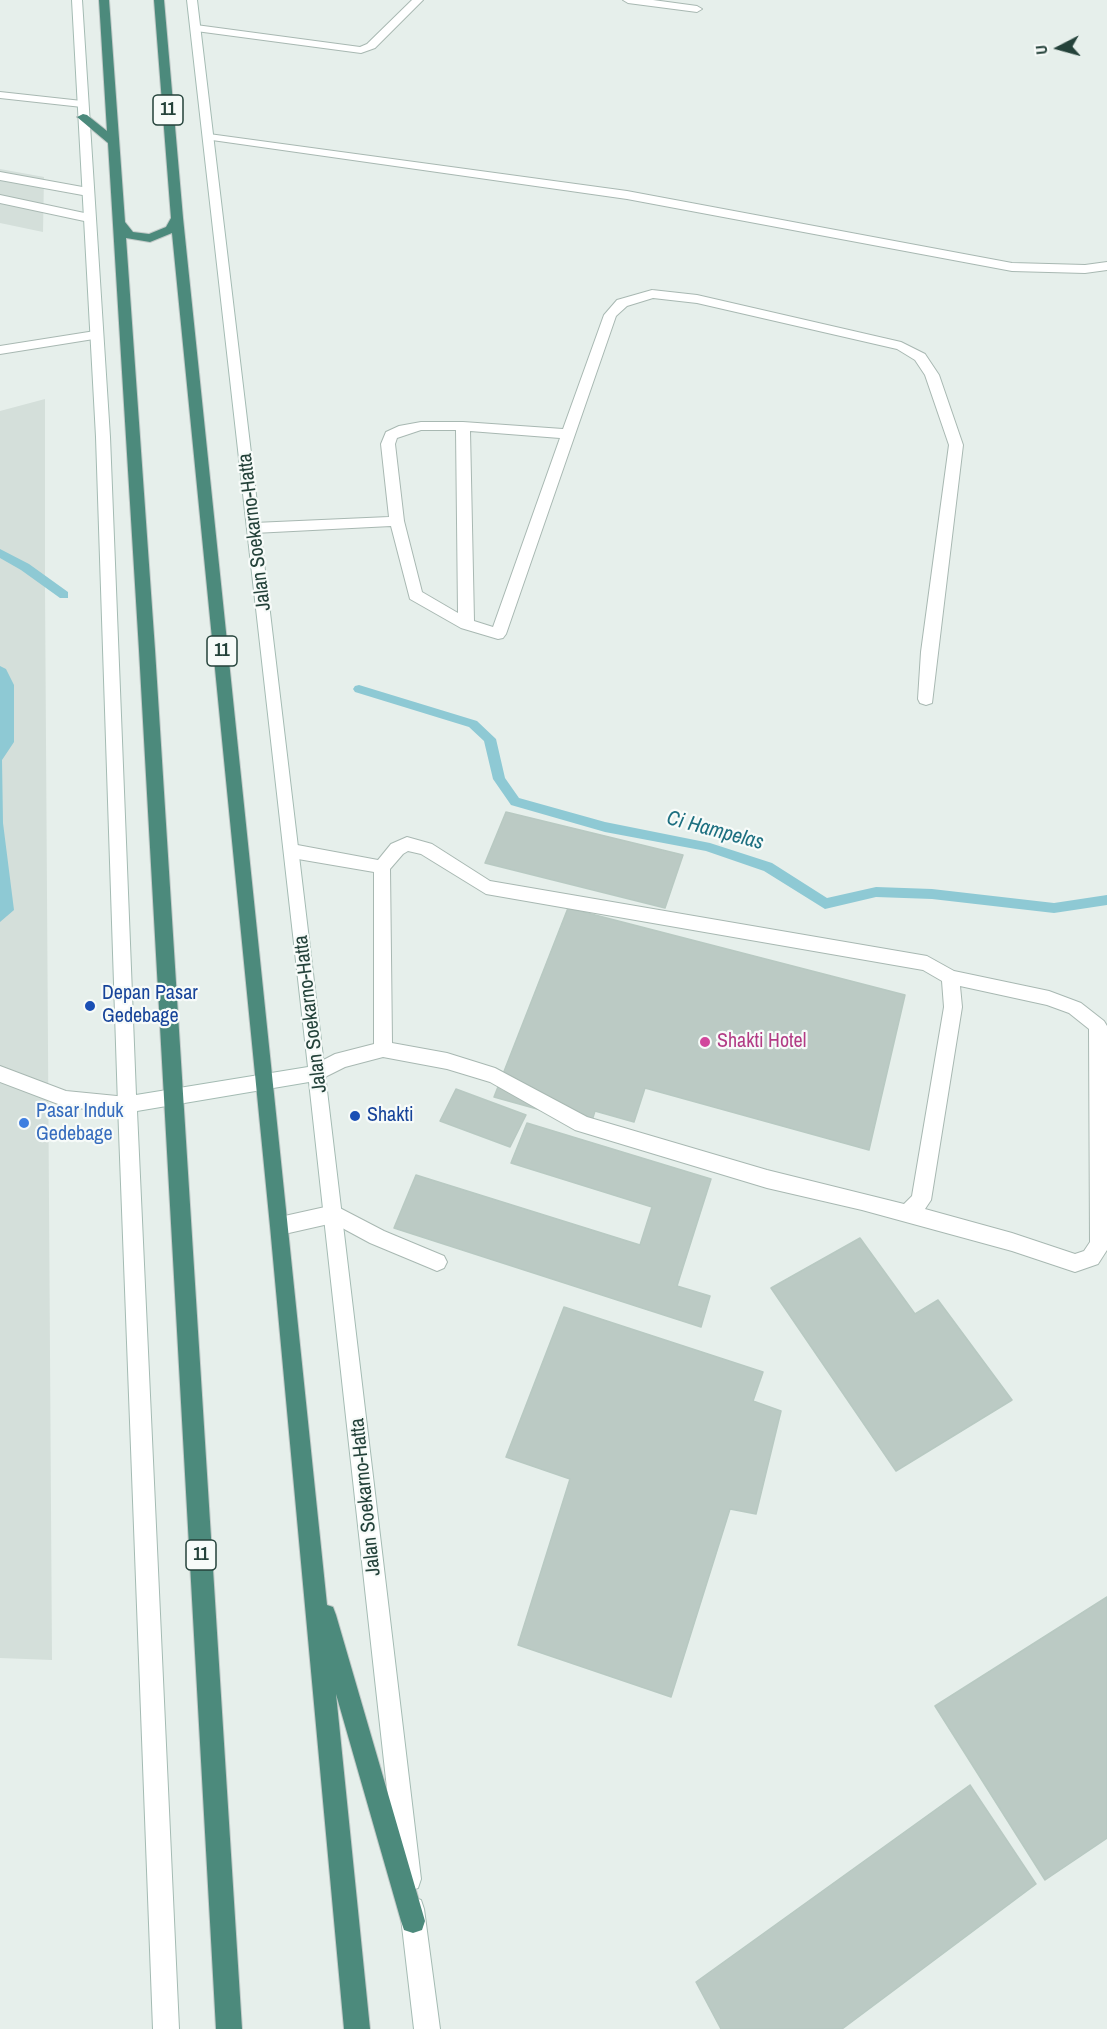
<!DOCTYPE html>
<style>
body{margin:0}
#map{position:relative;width:1107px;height:2029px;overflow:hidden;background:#e6efeb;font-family:"Archivo Narrow",sans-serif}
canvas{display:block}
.north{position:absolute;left:1029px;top:18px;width:60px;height:60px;-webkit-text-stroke:4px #f7fbf9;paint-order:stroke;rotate:264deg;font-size:16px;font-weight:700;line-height:24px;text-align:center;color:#24423a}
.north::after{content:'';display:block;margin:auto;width:21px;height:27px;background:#24423a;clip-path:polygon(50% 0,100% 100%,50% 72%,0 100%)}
</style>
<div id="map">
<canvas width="1107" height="2029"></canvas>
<div class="north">U</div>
</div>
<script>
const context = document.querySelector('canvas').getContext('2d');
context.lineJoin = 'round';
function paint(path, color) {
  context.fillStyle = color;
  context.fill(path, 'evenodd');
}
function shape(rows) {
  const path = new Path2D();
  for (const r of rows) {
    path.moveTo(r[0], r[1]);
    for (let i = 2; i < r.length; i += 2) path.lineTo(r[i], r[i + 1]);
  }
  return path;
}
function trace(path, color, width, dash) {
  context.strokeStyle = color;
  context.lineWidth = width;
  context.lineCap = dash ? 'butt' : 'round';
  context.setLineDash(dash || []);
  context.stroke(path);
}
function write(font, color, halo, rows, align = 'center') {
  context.font = font + ' "Archivo Narrow",sans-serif';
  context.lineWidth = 4.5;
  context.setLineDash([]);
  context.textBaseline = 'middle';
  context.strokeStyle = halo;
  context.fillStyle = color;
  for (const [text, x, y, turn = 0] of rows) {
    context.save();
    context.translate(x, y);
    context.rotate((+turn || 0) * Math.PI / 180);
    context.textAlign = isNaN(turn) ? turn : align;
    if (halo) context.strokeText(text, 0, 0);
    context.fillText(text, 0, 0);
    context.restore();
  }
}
paint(shape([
 [0,169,44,177,43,232,0,223],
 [45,399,45,589,52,1660,0,1658,0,411]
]), '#d4dfda');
paint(shape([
 [0,666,6,669,14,685,14,742,2,760,3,823,14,910,0,922]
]), '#8ec9d4');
paint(shape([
 [0,549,29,564,68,592,68,598,60,598,21,570,0,558,0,549],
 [359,685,477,721,496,739,505,778,519,798,605,822,710,843,772,863,827,898,876,887,932,889,1054,903,1107,895,1107,905,1054,913,932,899,876,897,825,909,764,871,706,851,605,832,511,805,493,779,484,741,469,727,355,692,353,689,355,686,359,685]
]), '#8ec9d4');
const building = shape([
 [506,812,683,855,665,908,485,863,506,812],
 [568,908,905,995,869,1150,645,1088,634,1122,595,1111,591,1124,494,1097,568,908],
 [456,1089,526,1115,510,1147,440,1121,456,1089],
 [527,1123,711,1179,677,1286,710,1296,701,1327,394,1228,416,1175,640,1245,652,1207,511,1163,527,1123],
 [860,1238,915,1314,938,1300,1012,1400,896,1471,771,1288,860,1238],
 [564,1307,763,1372,753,1401,781,1411,756,1514,730,1509,671,1697,518,1645,570,1479,506,1457,564,1307],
 [1107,1597,1107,1838,1045,1880,935,1706,1107,1597],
 [970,1785,1036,1884,842,2029,721,2029,696,1982,970,1785]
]);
paint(building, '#bbcac4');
trace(building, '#b8c9c2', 1.5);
const service = shape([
 [412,0,423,0,375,48,361,53,196,31,191,28,196,25,360,47,367,44,412,0],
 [623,0,653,0,697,6,702,9,697,12,628,3,623,0],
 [0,92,82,101,88,104,82,107,0,98,0,92],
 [209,134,627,191,1012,263,1085,265,1107,262,1107,270,1085,273,1012,271,627,199,205,139,205,135,209,134],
 [0,172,88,188,94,192,88,196,0,180,0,172],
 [0,195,89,214,95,218,89,222,0,203,0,195],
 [652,290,697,295,901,342,925,354,939,375,963,445,932,703,926,705,920,703,918,699,921,652,949,445,925,375,915,360,897,349,697,303,653,298,627,306,616,316,506,634,503,638,498,639,461,628,410,599,391,526,254,533,247,528,254,523,389,517,381,444,386,432,399,426,421,422,463,422,563,429,604,315,617,300,652,290],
 [421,430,456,430,458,613,422,592,404,521,395,444,397,438,421,430],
 [470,431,560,438,493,627,474,621,470,431],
 [95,331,100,332,102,335,100,338,0,354,0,346,95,331],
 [407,837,432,844,490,881,927,956,954,971,1049,991,1081,1003,1104,1021,1107,1026,1107,1250,1098,1264,1075,1272,1012,1251,862,1210,767,1188,575,1130,490,1082,447,1069,383,1057,345,1067,317,1081,310,1079,308,1073,310,1067,335,1054,374,1044,374,872,292,858,286,856,284,851,286,846,292,844,378,860,391,844,407,837],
 [408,851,421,854,486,894,923,970,942,981,944,1007,912,1196,904,1204,767,1170,587,1117,495,1068,447,1053,392,1043,390,869,403,854,408,851],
 [960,986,1047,1005,1069,1013,1089,1029,1090,1242,1084,1251,1075,1254,1012,1233,925,1209,931,1200,962,1007,960,986],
 [0,1066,66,1091,127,1097,134,1099,136,1105,134,1111,127,1113,66,1107,0,1082,0,1066],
 [334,1205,384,1231,444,1256,447,1262,444,1268,437,1271,430,1268,370,1243,333,1223,280,1235,273,1232,270,1226,273,1220,280,1217,334,1205]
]);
const secondary = shape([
 [72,0,82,0,110,437,136,1095,308,1067,187,0,197,0,421,1879,418,1888,409,1891,400,1888,397,1879,309,1082,137,1111,179,2029,153,2029,118,1105,96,437,72,0],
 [412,1897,421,1900,424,1909,440,2029,414,2029,400,1909,403,1900,412,1897]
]);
const trunk = shape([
 [99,0,109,0,125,222,133,232,149,234,166,227,171,218,154,0,164,0,183,218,327,1605,333,1607,336,1615,425,1921,422,1930,413,1933,404,1930,401,1921,336,1694,370,2029,344,2029,270,1226,172,233,150,242,126,238,155,650,242,2029,216,2029,139,650,108,143,77,117,83,114,87,115,107,131,99,0]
]);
trace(service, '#a8b8b2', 2);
trace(secondary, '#a4bbb3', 2);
trace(trunk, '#c2cac8', 2);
paint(service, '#fff');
paint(secondary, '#fff');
paint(trunk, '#4c8a7c');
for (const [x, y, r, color] of [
 [90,1006,6,"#1a4fb4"],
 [705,1042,6,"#d1479c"],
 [355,1116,6,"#1a4fb4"],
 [24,1123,6,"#3f7fe0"]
]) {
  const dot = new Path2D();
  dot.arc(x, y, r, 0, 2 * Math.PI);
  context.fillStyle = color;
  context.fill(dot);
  trace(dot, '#f7fbf9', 2);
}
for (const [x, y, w] of [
 [168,110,30],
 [222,651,30],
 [201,1555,30]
]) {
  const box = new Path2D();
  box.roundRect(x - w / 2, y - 15, w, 30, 4.5);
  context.fillStyle = '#f7fbf9';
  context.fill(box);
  trace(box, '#24423a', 1.5);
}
write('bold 18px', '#24423a', null, [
 ["11",168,110],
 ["11",222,651],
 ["11",201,1555]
]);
write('20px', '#24423a', '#f7fbf9', [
 ["Jalan Soekarno-Hatta",255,532,-97],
 ["Jalan Soekarno-Hatta",311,1014,-97],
 ["Jalan Soekarno-Hatta",366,1497,-96]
]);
write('20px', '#164399', '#f7fbf9', [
 ["Depan Pasar",102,994],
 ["Gedebage",102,1017],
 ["Shakti",367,1116]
], 'left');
write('20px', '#b23c85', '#f7fbf9', [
 ["Shakti Hotel",717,1042]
], 'left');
write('20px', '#366cbe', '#f7fbf9', [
 ["Pasar Induk",36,1112],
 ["Gedebage",36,1135]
], 'left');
write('italic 21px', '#1c6f80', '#f7fbf9', [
 ["Ci Hampelas",715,831,15]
]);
</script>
